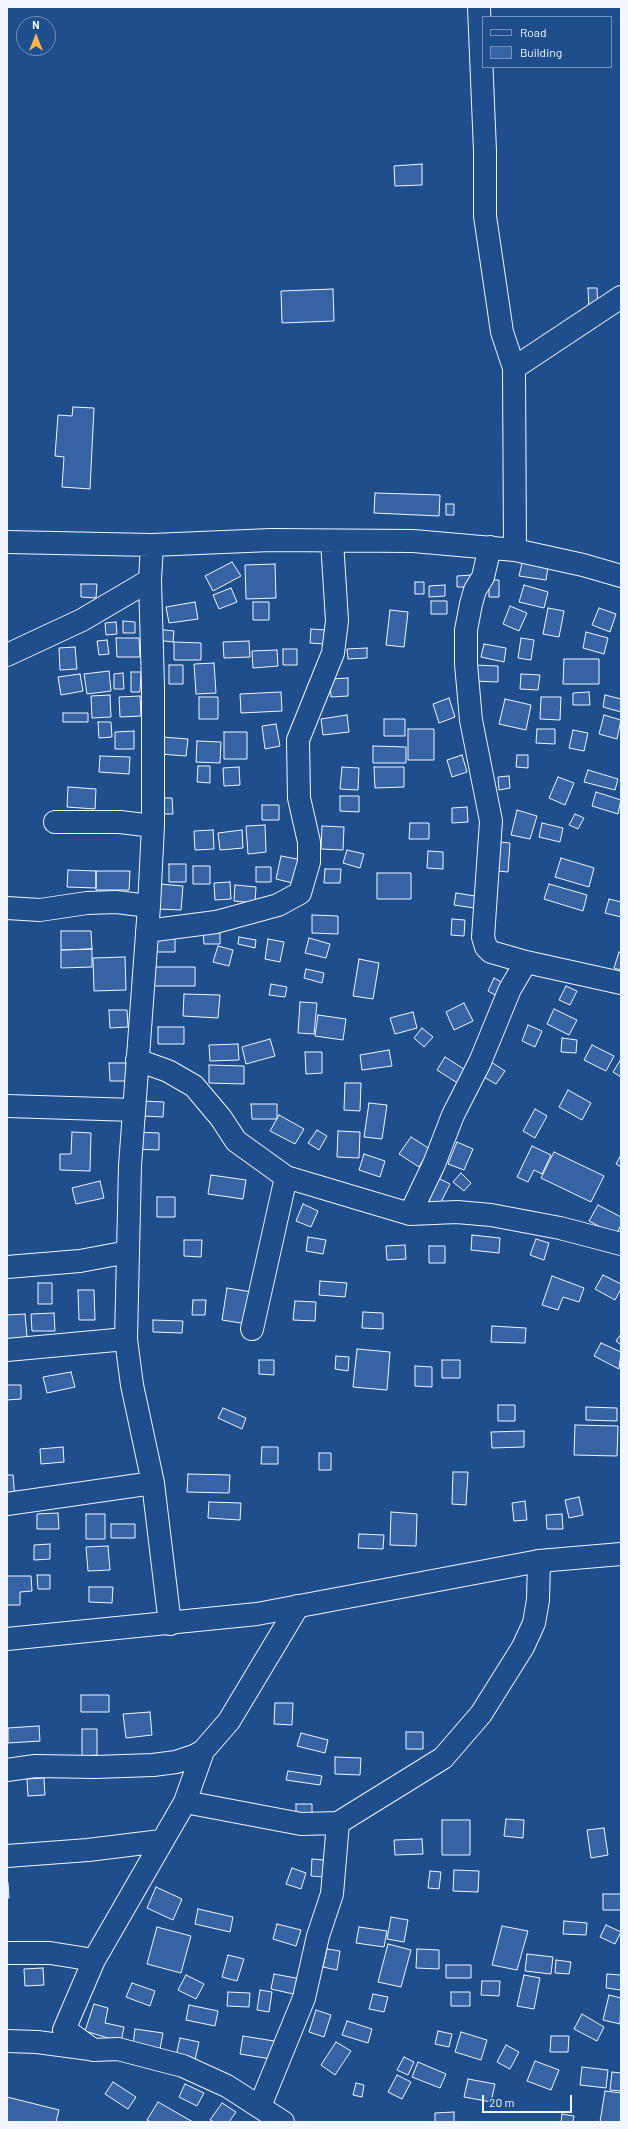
<!DOCTYPE html>
<style>
body{margin:0}
#map{position:relative;width:628px;height:2129px;overflow:hidden;background:#1f4e8c;font-family:Barlow,sans-serif}
canvas{display:block}
.frame{position:absolute;inset:0;border:8px solid #f2f6ff;pointer-events:none}
.legend{position:absolute;left:482px;top:16px;width:130px;height:52px;box-sizing:border-box;background:#1f4e8c;border:1px solid #7391ba;margin:0;padding:5px 7px;list-style:none;font-size:12px;color:#f2f6ff}
.legend li{display:flex;align-items:center;gap:8px;height:20px}
.legend b{width:20px;border:1px solid #7391ba}
.north{position:absolute;left:16px;top:16px;width:40px;height:40px;box-sizing:border-box;background:#1f4e8c;border:1px solid #7391ba;border-radius:50%;rotate:0deg;font-size:11px;font-weight:700;line-height:16px;text-align:center;color:#f2f6ff}
.north::after{content:'';display:block;margin:auto;width:14px;height:18px;background:#ffb74d;clip-path:polygon(50% 0,100% 100%,50% 72%,0 100%)}
.scale{position:absolute;left:482px;top:2095px;width:90px;height:18px;box-sizing:border-box;border:2px solid #f2f6ff;border-top:0;padding-left:5px;font-size:12px;line-height:14px;white-space:nowrap;color:#f2f6ff;-webkit-text-stroke:3px #1f4e8c;paint-order:stroke}
</style>
<div id="map">
<canvas width="628" height="2129"></canvas>
<div class="frame"></div>
<ul class="legend">
<li><b style="height:5px;background:#1f4e8c"></b>Road</li>
<li><b style="height:11px;background:#3563a3"></b>Building</li>
</ul>
<div class="north">N</div>
<div class="scale">20 m</div>
</div>
<script>
const context = document.querySelector('canvas').getContext('2d');
context.lineJoin = 'round';
function paint(path, color) {
  context.fillStyle = color;
  context.fill(path, 'evenodd');
}
function shape(rows) {
  const path = new Path2D();
  for (const r of rows) {
    path.moveTo(r[0], r[1]);
    for (let i = 2; i < r.length; i += 2) path.lineTo(r[i], r[i + 1]);
  }
  return path;
}
function trace(path, color, width, dash) {
  context.strokeStyle = color;
  context.lineWidth = width;
  context.lineCap = dash ? 'butt' : 'round';
  context.setLineDash(dash || []);
  context.stroke(path);
}
const building = shape([
 [422,164,422,185,395,186,394,166,422,164],
 [588,288,597,288,598,310,589,311,588,288],
 [333,289,334,321,282,323,281,291,333,289],
 [73,407,94,408,90,489,62,487,64,457,55,456,58,415,72,416,73,407],
 [375,493,440,495,439,516,374,513,375,493],
 [446,504,454,504,454,515,446,515,446,504],
 [232,562,241,576,213,591,205,576,232,562],
 [522,563,548,567,546,580,519,576,522,563],
 [275,564,276,598,246,599,245,565,275,564],
 [472,575,472,587,457,587,457,576,472,575],
 [489,580,499,580,499,597,489,597,489,580],
 [415,582,424,582,424,594,415,594,415,582],
 [81,584,97,584,96,598,81,597,81,584],
 [445,585,445,596,429,597,429,586,445,585],
 [524,585,548,592,544,608,519,602,524,585],
 [231,588,237,602,219,609,213,595,231,588],
 [431,601,447,601,447,614,431,614,431,601],
 [195,602,198,619,169,623,166,607,195,602],
 [253,602,269,602,269,620,253,620,253,602],
 [510,606,527,613,519,631,503,624,510,606],
 [548,608,564,611,559,637,543,634,548,608],
 [599,608,616,614,610,632,592,625,599,608],
 [390,610,408,612,404,647,386,645,390,610],
 [123,621,135,622,135,633,123,633,123,621],
 [116,622,117,634,106,635,105,623,116,622],
 [156,629,174,631,173,642,155,640,156,629],
 [311,629,326,630,325,644,310,643,311,629],
 [586,632,608,638,604,654,583,648,586,632],
 [116,638,139,638,140,657,117,657,116,638],
 [521,638,534,640,531,660,518,658,521,638],
 [107,640,109,654,99,655,97,641,107,640],
 [249,641,250,657,224,658,223,642,249,641],
 [174,642,201,643,201,660,174,660,174,642],
 [484,644,506,648,504,662,481,657,484,644],
 [75,647,77,669,60,670,59,648,75,647],
 [367,648,367,658,348,659,347,649,367,648],
 [283,649,297,649,297,665,283,665,283,649],
 [277,650,278,666,253,668,252,651,277,650],
 [564,659,599,659,599,684,563,684,564,659],
 [214,663,216,693,196,694,194,664,214,663],
 [169,665,183,665,183,684,169,684,169,665],
 [473,665,498,666,498,682,473,681,473,665],
 [109,671,111,691,87,694,84,674,109,671],
 [131,672,141,672,140,692,131,692,131,672],
 [123,673,124,689,114,689,114,674,123,673],
 [80,674,83,691,61,695,58,677,80,674],
 [521,674,540,675,538,690,520,689,521,674],
 [348,678,348,696,331,697,330,679,348,678],
 [281,692,282,711,241,713,240,694,281,692],
 [589,692,590,705,573,705,573,693,589,692],
 [110,695,111,717,92,718,91,696,110,695],
 [605,695,621,699,621,712,603,707,605,695],
 [140,696,141,716,120,717,119,697,140,696],
 [199,697,218,697,218,719,199,719,199,697],
 [541,697,561,697,560,720,540,719,541,697],
 [449,698,455,717,439,723,433,704,449,698],
 [505,699,531,705,526,730,499,724,505,699],
 [63,713,88,713,88,722,63,722,63,713],
 [347,715,349,732,323,735,321,719,347,715],
 [604,715,621,720,617,739,599,734,604,715],
 [384,719,405,719,405,736,384,736,384,719],
 [98,722,111,722,112,737,99,738,98,722],
 [276,724,280,746,265,749,262,726,276,724],
 [408,729,434,729,434,760,408,760,408,729],
 [537,729,555,729,555,744,536,743,537,729],
 [573,730,588,733,584,751,569,748,573,730],
 [134,731,134,749,115,749,115,732,134,731],
 [224,732,247,732,247,759,224,759,224,732],
 [162,737,188,739,186,756,160,754,162,737],
 [197,741,221,742,220,763,196,762,197,741],
 [373,746,406,747,406,763,373,763,373,746],
 [462,755,467,772,452,777,447,760,462,755],
 [517,755,528,755,528,768,516,767,517,755],
 [100,756,130,757,129,774,99,772,100,756],
 [198,766,210,766,210,783,197,782,198,766],
 [239,767,240,785,224,786,223,768,239,767],
 [342,767,359,768,358,790,340,789,342,767],
 [374,767,404,767,404,787,375,788,374,767],
 [588,770,618,779,615,790,584,782,588,770],
 [509,776,510,788,499,790,498,777,509,776],
 [558,777,574,783,565,805,549,798,558,777],
 [68,787,96,789,95,809,67,807,68,787],
 [596,792,621,800,618,814,592,806,596,792],
 [340,796,359,796,359,812,340,811,340,796],
 [158,798,172,798,173,814,158,814,158,798],
 [262,805,279,805,279,820,262,820,262,805],
 [467,807,468,822,452,823,452,808,467,807],
 [517,810,537,816,530,839,511,835,517,810],
 [575,814,584,818,578,829,569,825,575,814],
 [410,823,429,823,429,839,409,839,410,823],
 [542,823,563,828,560,842,539,837,542,823],
 [265,825,266,852,248,854,246,826,265,825],
 [322,826,344,827,343,850,321,849,322,826],
 [213,830,214,849,195,850,194,831,213,830],
 [242,830,243,848,220,850,218,833,242,830],
 [490,841,510,843,508,872,487,870,490,841],
 [347,850,364,854,360,868,343,863,347,850],
 [428,851,443,852,443,869,427,868,428,851],
 [281,856,302,860,297,884,276,879,281,856],
 [561,858,594,868,589,887,555,877,561,858],
 [169,864,186,864,186,882,169,882,169,864],
 [193,866,210,866,210,884,193,884,193,866],
 [256,867,271,867,271,882,256,882,256,867],
 [325,869,341,869,340,883,324,883,325,869],
 [68,870,96,871,96,888,67,887,68,870],
 [96,871,130,871,129,890,96,890,96,871],
 [377,873,411,873,411,899,377,899,377,873],
 [230,882,231,899,215,900,214,883,230,882],
 [160,884,183,886,181,910,158,909,160,884],
 [549,884,587,895,583,911,544,899,549,884],
 [235,885,256,887,255,903,234,901,235,885],
 [456,893,475,896,474,908,454,905,456,893],
 [609,899,621,902,621,917,605,913,609,899],
 [312,915,338,916,338,934,312,933,312,915],
 [452,919,465,920,464,936,451,935,452,919],
 [220,930,220,944,204,944,203,931,220,930],
 [61,931,91,931,92,949,61,950,61,931],
 [156,934,175,934,175,952,155,952,156,934],
 [239,937,256,940,255,948,238,944,239,937],
 [309,938,330,944,326,958,305,953,309,938],
 [268,939,284,942,280,962,265,959,268,939],
 [218,946,233,950,229,966,213,962,218,946],
 [92,949,92,967,61,968,61,950,92,949],
 [619,952,621,953,621,970,614,968,619,952],
 [125,957,126,990,94,991,93,958,125,957],
 [359,959,379,963,373,999,353,996,359,959],
 [150,967,195,967,195,986,150,986,150,967],
 [306,969,324,973,322,983,304,978,306,969],
 [494,978,509,986,502,999,488,991,494,978],
 [271,984,287,987,285,997,269,995,271,984],
 [566,986,577,991,570,1005,559,1000,566,986],
 [184,994,220,995,218,1018,183,1016,184,994],
 [300,1002,317,1003,314,1034,298,1033,300,1002],
 [464,1003,473,1021,454,1030,446,1012,464,1003],
 [554,1009,577,1020,569,1035,547,1024,554,1009],
 [109,1010,127,1010,128,1027,110,1028,109,1010],
 [413,1012,417,1028,395,1034,390,1018,413,1012],
 [318,1015,346,1019,343,1040,315,1036,318,1015],
 [528,1025,542,1031,535,1047,522,1041,528,1025],
 [158,1027,184,1027,184,1044,158,1044,158,1027],
 [422,1028,433,1037,424,1047,414,1038,422,1028],
 [562,1038,577,1040,576,1053,561,1052,562,1038],
 [270,1039,275,1056,246,1064,242,1047,270,1039],
 [238,1044,239,1060,210,1061,209,1045,238,1044],
 [592,1045,614,1056,606,1071,584,1060,592,1045],
 [389,1050,392,1066,362,1070,360,1055,389,1050],
 [305,1052,322,1052,322,1073,306,1074,305,1052],
 [445,1057,467,1071,459,1084,437,1070,445,1057],
 [621,1059,621,1077,613,1072,621,1059],
 [491,1062,505,1071,496,1084,482,1076,491,1062],
 [109,1063,126,1063,127,1081,110,1081,109,1063],
 [209,1065,244,1066,244,1084,209,1083,209,1065],
 [345,1083,361,1083,360,1111,344,1110,345,1083],
 [568,1090,591,1103,582,1120,559,1107,568,1090],
 [143,1101,164,1102,163,1117,143,1116,143,1101],
 [369,1103,387,1105,382,1139,364,1137,369,1103],
 [251,1104,277,1104,277,1119,252,1119,251,1104],
 [535,1109,547,1116,535,1138,523,1131,535,1109],
 [279,1115,304,1129,295,1144,270,1131,279,1115],
 [317,1130,327,1136,319,1150,308,1143,317,1130],
 [338,1131,360,1132,359,1158,337,1157,338,1131],
 [72,1132,91,1133,90,1171,60,1170,60,1154,71,1154,72,1132],
 [134,1132,159,1133,159,1150,133,1149,134,1132],
 [411,1137,430,1149,419,1167,399,1154,411,1137],
 [457,1142,473,1149,464,1170,448,1164,457,1142],
 [532,1146,551,1155,542,1174,534,1170,528,1182,517,1177,532,1146],
 [554,1152,604,1176,591,1202,541,1178,554,1152],
 [364,1154,385,1161,380,1177,359,1170,364,1154],
 [621,1155,621,1167,616,1164,621,1155],
 [461,1173,471,1183,464,1191,453,1182,461,1173],
 [211,1175,246,1180,243,1199,208,1194,211,1175],
 [436,1177,450,1184,439,1206,425,1200,436,1177],
 [100,1181,104,1198,76,1204,72,1188,100,1181],
 [157,1197,175,1197,175,1217,157,1217,157,1197],
 [303,1204,318,1211,311,1227,296,1221,303,1204],
 [598,1205,621,1217,621,1225,616,1235,589,1221,598,1205],
 [472,1235,500,1238,499,1253,471,1250,472,1235],
 [308,1237,326,1240,323,1254,306,1251,308,1237],
 [536,1239,549,1243,544,1260,530,1255,536,1239],
 [184,1240,202,1240,201,1257,184,1256,184,1240],
 [405,1245,406,1259,387,1260,386,1246,405,1245],
 [429,1246,445,1246,445,1263,429,1263,429,1246],
 [603,1275,621,1284,621,1289,615,1300,595,1289,603,1275],
 [552,1276,584,1288,579,1302,563,1297,558,1310,542,1305,552,1276],
 [320,1281,347,1283,345,1297,319,1295,320,1281],
 [38,1283,52,1283,52,1304,38,1304,38,1283],
 [227,1288,252,1292,247,1324,222,1320,227,1288],
 [78,1290,94,1290,95,1320,79,1320,78,1290],
 [193,1300,206,1300,205,1315,192,1315,193,1300],
 [295,1301,316,1302,315,1321,293,1320,295,1301],
 [363,1312,383,1313,383,1329,362,1328,363,1312],
 [54,1313,55,1331,32,1331,31,1314,54,1313],
 [25,1314,28,1347,7,1349,7,1315,25,1314],
 [153,1320,183,1321,182,1333,153,1332,153,1320],
 [492,1326,526,1328,525,1343,491,1342,492,1326],
 [621,1334,621,1345,616,1341,621,1334],
 [601,1343,621,1352,619,1369,594,1356,601,1343],
 [357,1349,390,1352,387,1390,353,1387,357,1349],
 [336,1356,349,1357,348,1371,335,1369,336,1356],
 [259,1360,274,1360,274,1375,259,1374,259,1360],
 [442,1360,460,1360,460,1378,442,1378,442,1360],
 [415,1366,432,1367,432,1387,415,1386,415,1366],
 [71,1372,75,1387,47,1393,43,1377,71,1372],
 [7,1385,21,1385,21,1399,7,1400,7,1385],
 [498,1405,515,1405,515,1421,498,1421,498,1405],
 [586,1407,617,1408,617,1421,586,1420,586,1407],
 [223,1408,246,1418,242,1429,218,1418,223,1408],
 [575,1425,618,1426,617,1456,574,1455,575,1425],
 [524,1431,524,1447,492,1448,491,1432,524,1431],
 [63,1447,64,1462,41,1464,40,1449,63,1447],
 [262,1447,278,1447,278,1464,261,1464,262,1447],
 [319,1453,331,1453,331,1470,319,1470,319,1453],
 [453,1472,468,1472,466,1505,452,1504,453,1472],
 [188,1474,230,1475,229,1493,187,1492,188,1474],
 [7,1475,13,1475,15,1499,7,1500,7,1475],
 [579,1497,583,1515,569,1518,565,1500,579,1497],
 [525,1501,527,1520,514,1521,512,1503,525,1501],
 [209,1502,241,1503,240,1520,208,1518,209,1502],
 [391,1512,417,1514,416,1546,390,1545,391,1512],
 [58,1513,59,1529,37,1529,37,1514,58,1513],
 [86,1514,105,1514,105,1539,86,1539,86,1514],
 [562,1514,563,1529,547,1529,546,1515,562,1514],
 [111,1524,135,1524,135,1538,111,1538,111,1524],
 [359,1534,384,1535,383,1549,358,1548,359,1534],
 [50,1544,50,1559,34,1560,34,1545,50,1544],
 [108,1546,110,1570,88,1571,86,1547,108,1546],
 [37,1575,50,1575,50,1589,38,1589,37,1575],
 [7,1576,31,1576,32,1591,20,1592,20,1605,7,1605,7,1576],
 [89,1587,113,1587,112,1603,89,1602,89,1587],
 [81,1695,109,1695,109,1712,81,1712,81,1695],
 [275,1703,293,1703,292,1725,274,1724,275,1703],
 [150,1712,152,1735,126,1738,123,1714,150,1712],
 [39,1726,40,1741,8,1743,8,1728,39,1726],
 [82,1729,97,1729,97,1755,82,1756,82,1729],
 [406,1732,423,1732,423,1749,406,1749,406,1732],
 [301,1733,328,1740,325,1753,297,1746,301,1733],
 [335,1757,361,1758,360,1775,335,1774,335,1757],
 [288,1771,322,1776,320,1785,286,1780,288,1771],
 [44,1778,45,1795,28,1796,27,1779,44,1778],
 [296,1804,312,1804,312,1813,296,1813,296,1804],
 [506,1819,524,1820,523,1838,504,1836,506,1819],
 [442,1820,470,1820,470,1855,442,1855,442,1820],
 [604,1828,608,1855,591,1858,587,1830,604,1828],
 [422,1839,423,1854,395,1855,394,1840,422,1839],
 [312,1859,325,1860,324,1877,311,1876,312,1859],
 [292,1868,306,1873,301,1889,286,1884,292,1868],
 [454,1870,479,1871,478,1892,453,1891,454,1870],
 [430,1871,441,1872,439,1889,428,1888,430,1871],
 [8,1883,9,1898,7,1898,7,1884,8,1883],
 [156,1887,182,1899,173,1920,147,1908,156,1887],
 [603,1894,621,1894,621,1910,603,1910,603,1894],
 [198,1909,233,1917,230,1932,195,1924,198,1909],
 [391,1917,408,1920,404,1942,387,1939,391,1917],
 [564,1921,587,1923,586,1935,563,1934,564,1921],
 [277,1924,301,1930,296,1946,273,1939,277,1924],
 [606,1925,621,1932,615,1944,600,1937,606,1925],
 [502,1926,528,1931,517,1970,492,1965,502,1926],
 [157,1927,191,1936,181,1973,147,1964,157,1927],
 [359,1927,387,1931,384,1947,356,1943,359,1927],
 [388,1944,411,1950,401,1987,378,1982,388,1944],
 [327,1949,340,1951,337,1970,323,1967,327,1949],
 [417,1949,439,1950,439,1969,416,1968,417,1949],
 [527,1954,553,1957,551,1974,525,1971,527,1954],
 [228,1955,244,1959,237,1981,222,1977,228,1955],
 [556,1960,571,1962,569,1974,555,1973,556,1960],
 [446,1965,471,1965,471,1978,446,1978,446,1965],
 [43,1968,44,1985,25,1986,24,1969,43,1968],
 [274,1974,301,1979,298,1995,271,1989,274,1974],
 [607,1974,621,1975,621,1990,606,1988,607,1974],
 [186,1975,204,1984,196,1999,178,1990,186,1975],
 [524,1975,540,1978,534,2009,517,2006,524,1975],
 [482,1981,500,1981,499,1996,481,1995,482,1981],
 [132,1983,155,1991,150,2006,126,1997,132,1983],
 [260,1990,272,1992,269,2012,257,2010,260,1990],
 [228,1992,250,1993,249,2007,227,2006,228,1992],
 [451,1992,470,1992,470,2006,451,2006,451,1992],
 [373,1994,388,1997,384,2012,369,2009,373,1994],
 [609,1995,621,1998,620,2024,603,2020,609,1995],
 [94,2004,108,2008,105,2023,124,2027,121,2042,85,2031,94,2004],
 [189,2005,218,2011,215,2026,186,2020,189,2005],
 [316,2010,331,2015,324,2037,309,2032,316,2010],
 [582,2014,604,2027,597,2041,574,2029,582,2014],
 [347,2021,372,2029,368,2043,342,2035,347,2021],
 [135,2029,163,2033,160,2049,133,2045,135,2029],
 [438,2031,452,2034,449,2047,435,2044,438,2031],
 [461,2032,487,2040,481,2060,455,2052,461,2032],
 [243,2036,274,2041,271,2059,240,2054,243,2036],
 [551,2036,569,2036,568,2052,550,2052,551,2036],
 [180,2038,199,2042,195,2060,176,2056,180,2038],
 [336,2042,351,2051,335,2075,321,2065,336,2042],
 [506,2045,519,2052,510,2069,497,2062,506,2045],
 [404,2057,414,2062,408,2075,397,2070,404,2057],
 [535,2061,559,2070,551,2090,527,2081,535,2061],
 [418,2062,446,2074,440,2088,412,2077,418,2062],
 [582,2067,608,2070,606,2088,580,2085,582,2067],
 [612,2072,621,2073,621,2091,610,2090,612,2072],
 [397,2075,411,2082,402,2099,388,2092,397,2075],
 [468,2079,495,2084,491,2102,464,2097,468,2079],
 [113,2082,136,2097,128,2109,105,2094,113,2082],
 [356,2083,364,2085,362,2097,353,2095,356,2083],
 [185,2084,204,2093,197,2106,179,2097,185,2084],
 [605,2091,621,2093,621,2122,600,2122,605,2091],
 [7,2097,59,2110,56,2122,7,2122,7,2097],
 [158,2102,193,2122,151,2122,147,2120,158,2102],
 [222,2103,236,2112,229,2122,214,2122,210,2120,222,2103],
 [454,2112,454,2122,435,2122,435,2113,454,2112],
 [562,2114,574,2116,573,2122,561,2122,562,2114]
]);
paint(building, '#3563a3');
trace(building, '#f2f6ff', 1);
const minor = shape([
 [479,7,485,151,485,216,502,332,514,368,515,550],
 [514,368,621,297],
 [7,542,152,545,271,540,413,541,515,550,583,565,621,576],
 [152,545,150,580,153,686,153,826,149,906,130,1166,126,1339,132,1385,153,1483,170,1624],
 [490,547,483,577,475,590,471,604,466,630,466,664,471,720,491,821,483,937,486,947,491,952,526,962,621,983],
 [7,655,82,620,150,580],
 [55,822,120,822,153,826],
 [7,908,40,910,87,903,116,902,149,906],
 [147,931,216,922,278,905,300,893,309,862,309,842,299,798,298,740,333,653,337,621,332,541],
 [137,1060,168,1071,194,1086,221,1118,236,1141,286,1177,410,1214,457,1212,491,1215,560,1228,621,1244],
 [7,1106,134,1110],
 [410,1214,434,1164,453,1115,480,1062,510,989,526,962],
 [7,1267,80,1261,128,1252],
 [252,1329,286,1177],
 [7,1350,126,1339],
 [7,1504,153,1483],
 [7,1770,35,1766,95,1767,153,1765,176,1762,194,1756,203,1751],
 [185,1802,301,1824,338,1823,443,1758,481,1714,523,1647,534,1623,538,1600,539,1561],
 [7,1856,88,1850,161,1841],
 [7,1953,50,1953,94,1960],
 [64,2030,94,1960,185,1802,203,1751,229,1721,298,1606],
 [71,2034,93,2050,118,2049,183,2066,227,2086,283,2122],
 [7,2041,37,2042,90,2049],
 [260,2106,304,1998,318,1936,332,1894,338,1823]
]);
const tertiary = shape([
 [7,1639,257,1614,539,1561,621,1554]
]);
trace(minor, '#f2f6ff', 24);
trace(tertiary, '#f2f6ff', 24);
trace(minor, '#1f4e8c', 22);
trace(tertiary, '#1f4e8c', 22);
</script>
